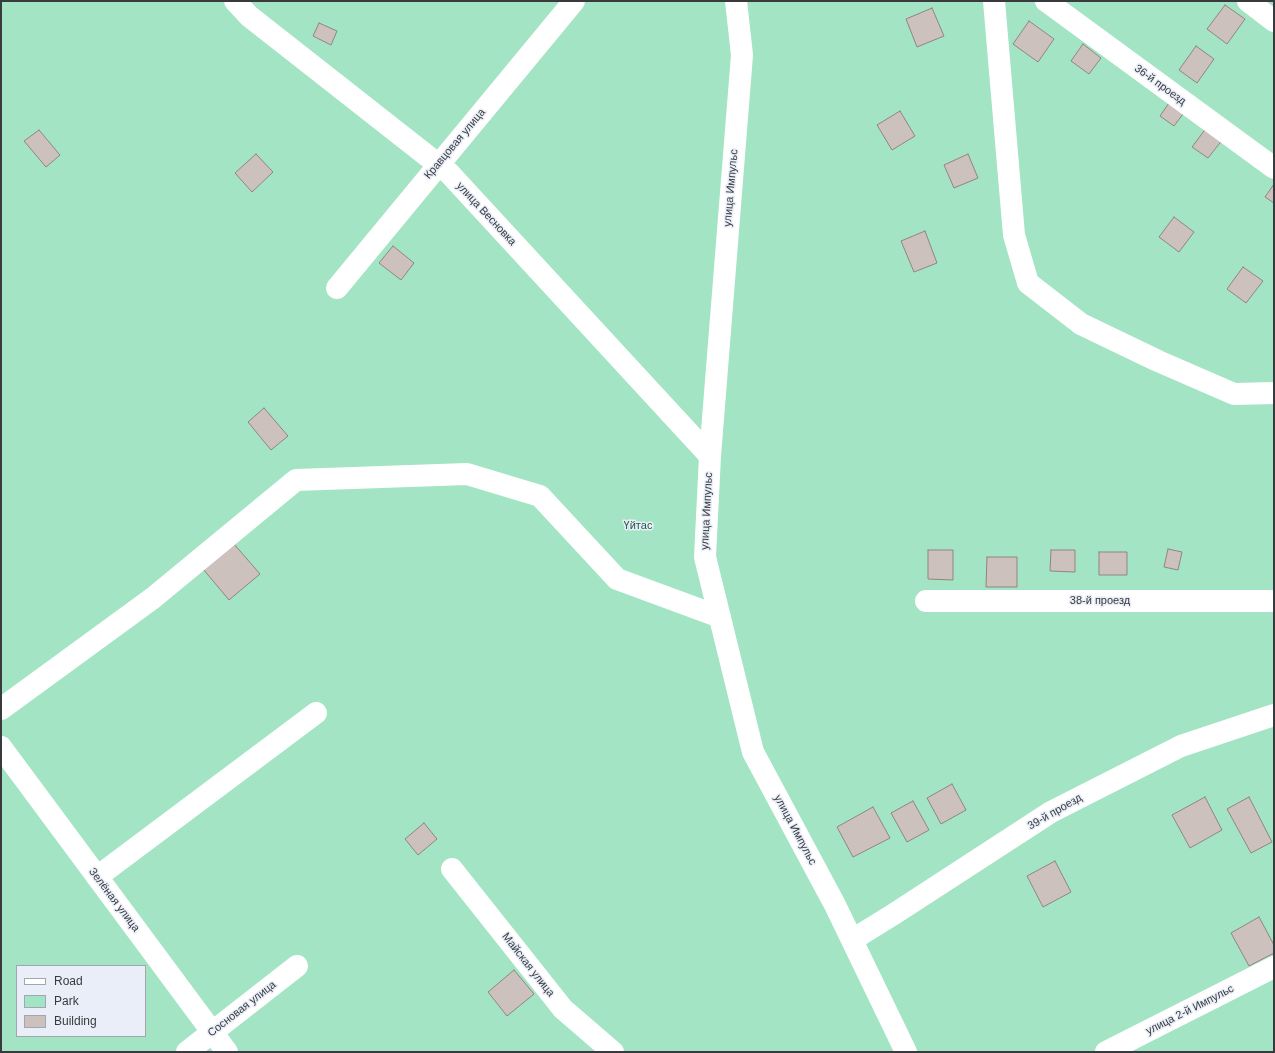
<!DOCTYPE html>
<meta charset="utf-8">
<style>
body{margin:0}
#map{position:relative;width:1275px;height:1053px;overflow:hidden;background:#dce1ea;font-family:Helvetica,sans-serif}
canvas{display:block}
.frame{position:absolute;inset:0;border:2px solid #383a3e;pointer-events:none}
.legend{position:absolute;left:16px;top:965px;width:130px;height:72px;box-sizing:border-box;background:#e9eef8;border:1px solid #a2a6ae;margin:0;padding:5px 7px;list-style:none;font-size:12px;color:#383a3e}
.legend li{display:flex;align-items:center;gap:8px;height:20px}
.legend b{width:20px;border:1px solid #a2a6ae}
</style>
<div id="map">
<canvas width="1275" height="1053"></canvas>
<div class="frame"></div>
<ul class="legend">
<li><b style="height:5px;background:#fff"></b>Road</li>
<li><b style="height:11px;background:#a2e4c3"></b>Park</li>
<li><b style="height:11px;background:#cdc1be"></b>Building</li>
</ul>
</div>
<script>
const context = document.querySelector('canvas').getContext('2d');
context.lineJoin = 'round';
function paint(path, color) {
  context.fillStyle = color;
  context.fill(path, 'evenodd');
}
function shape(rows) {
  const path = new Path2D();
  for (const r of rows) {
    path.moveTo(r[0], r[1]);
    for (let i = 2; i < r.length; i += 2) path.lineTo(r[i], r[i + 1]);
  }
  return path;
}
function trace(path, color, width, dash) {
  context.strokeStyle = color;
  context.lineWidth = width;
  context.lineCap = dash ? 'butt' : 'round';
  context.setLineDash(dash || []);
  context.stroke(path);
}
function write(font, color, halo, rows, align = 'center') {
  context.font = font + ' Helvetica,sans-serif';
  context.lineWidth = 3;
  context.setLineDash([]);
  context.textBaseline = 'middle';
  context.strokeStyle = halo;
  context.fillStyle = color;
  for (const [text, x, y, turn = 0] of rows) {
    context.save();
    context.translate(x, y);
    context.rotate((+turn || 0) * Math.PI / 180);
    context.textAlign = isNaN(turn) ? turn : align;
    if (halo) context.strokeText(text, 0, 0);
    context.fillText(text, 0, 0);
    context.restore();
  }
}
paint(shape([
 [1,1,1274,1,1274,1052,1,1052],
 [17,966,145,966,145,1036,17,1036]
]), '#a2e4c3');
const building = shape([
 [1225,5,1245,19,1227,44,1207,29,1225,5],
 [932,8,944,36,917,47,906,19,932,8],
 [1029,21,1054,39,1038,62,1013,44,1029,21],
 [319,23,337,31,331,45,313,36,319,23],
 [1083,44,1101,58,1089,74,1071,61,1083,44],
 [1196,46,1214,59,1197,83,1179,70,1196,46],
 [1171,100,1186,110,1174,126,1160,116,1171,100],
 [900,111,915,136,892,150,877,125,900,111],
 [1207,127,1223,139,1208,158,1192,147,1207,127],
 [39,130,60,155,46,167,24,141,39,130],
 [256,154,273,172,252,192,235,173,256,154],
 [968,154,978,178,954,188,944,165,968,154],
 [1274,184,1274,203,1265,197,1274,184],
 [1174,217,1194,232,1179,252,1159,237,1174,217],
 [925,231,937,263,914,272,901,241,925,231],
 [393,246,414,263,401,280,379,263,393,246],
 [1243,267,1263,281,1246,303,1227,289,1243,267],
 [264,408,288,436,271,450,248,422,264,408],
 [234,544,260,574,229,600,203,569,234,544],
 [1168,549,1182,552,1178,570,1164,567,1168,549],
 [928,550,953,550,953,580,928,579,928,550],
 [1051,550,1075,550,1075,572,1050,571,1051,550],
 [1099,552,1127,552,1127,575,1099,575,1099,552],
 [987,557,1017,557,1017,587,986,587,987,557],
 [952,784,966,810,941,824,927,798,952,784],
 [1205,797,1222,830,1190,848,1172,815,1205,797],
 [1249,797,1272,842,1251,853,1227,809,1249,797],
 [913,801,929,830,907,842,891,813,913,801],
 [873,807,890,838,853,857,837,827,873,807],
 [424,823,437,839,418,855,405,839,424,823],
 [1055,861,1071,892,1043,907,1027,876,1055,861],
 [1259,917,1274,945,1274,953,1249,966,1231,933,1259,917],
 [514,970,534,994,507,1016,488,992,514,970]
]);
paint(building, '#cdc1be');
trace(building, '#918582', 1);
trace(shape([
 [235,1,249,16,449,173,710,456],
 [736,1,742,55,710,456,705,557,753,752,835,905,906,1052],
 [994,1,1014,235,1028,283,1081,324,1158,361,1234,394,1274,393],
 [1046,1,1274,168],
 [1248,1,1274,21],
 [337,288,574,1],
 [926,601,1274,601],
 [1,709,153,598,296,480,467,474,540,496,617,579,720,617],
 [1,747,227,1052],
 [452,869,563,1009,613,1052],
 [97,877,316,713],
 [852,940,894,914,1051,812,1181,746,1274,715],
 [187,1052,297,966],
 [1106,1052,1274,967]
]), '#fff', 22);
write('11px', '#383a3e', '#e9eef8', [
 ["36-й проезд",1160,85,36],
 ["Кравцовая улица",455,144,-50],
 ["улица Импульс",731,188,-85],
 ["улица Весновка",486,214,47],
 ["улица Импульс",707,511,-87],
 ["38-й проезд",1100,601],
 ["39-й проезд",1055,812,-30],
 ["улица Импульс",795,830,62],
 ["Зелёная улица",114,900,53],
 ["Майская улица",528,965,52],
 ["Сосновая улица",242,1009,-38],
 ["улица 2-й Импульс",1190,1010,-27]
]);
write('11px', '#205a42', '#e9eef8', [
 ["Үйтас",638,526]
]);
</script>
